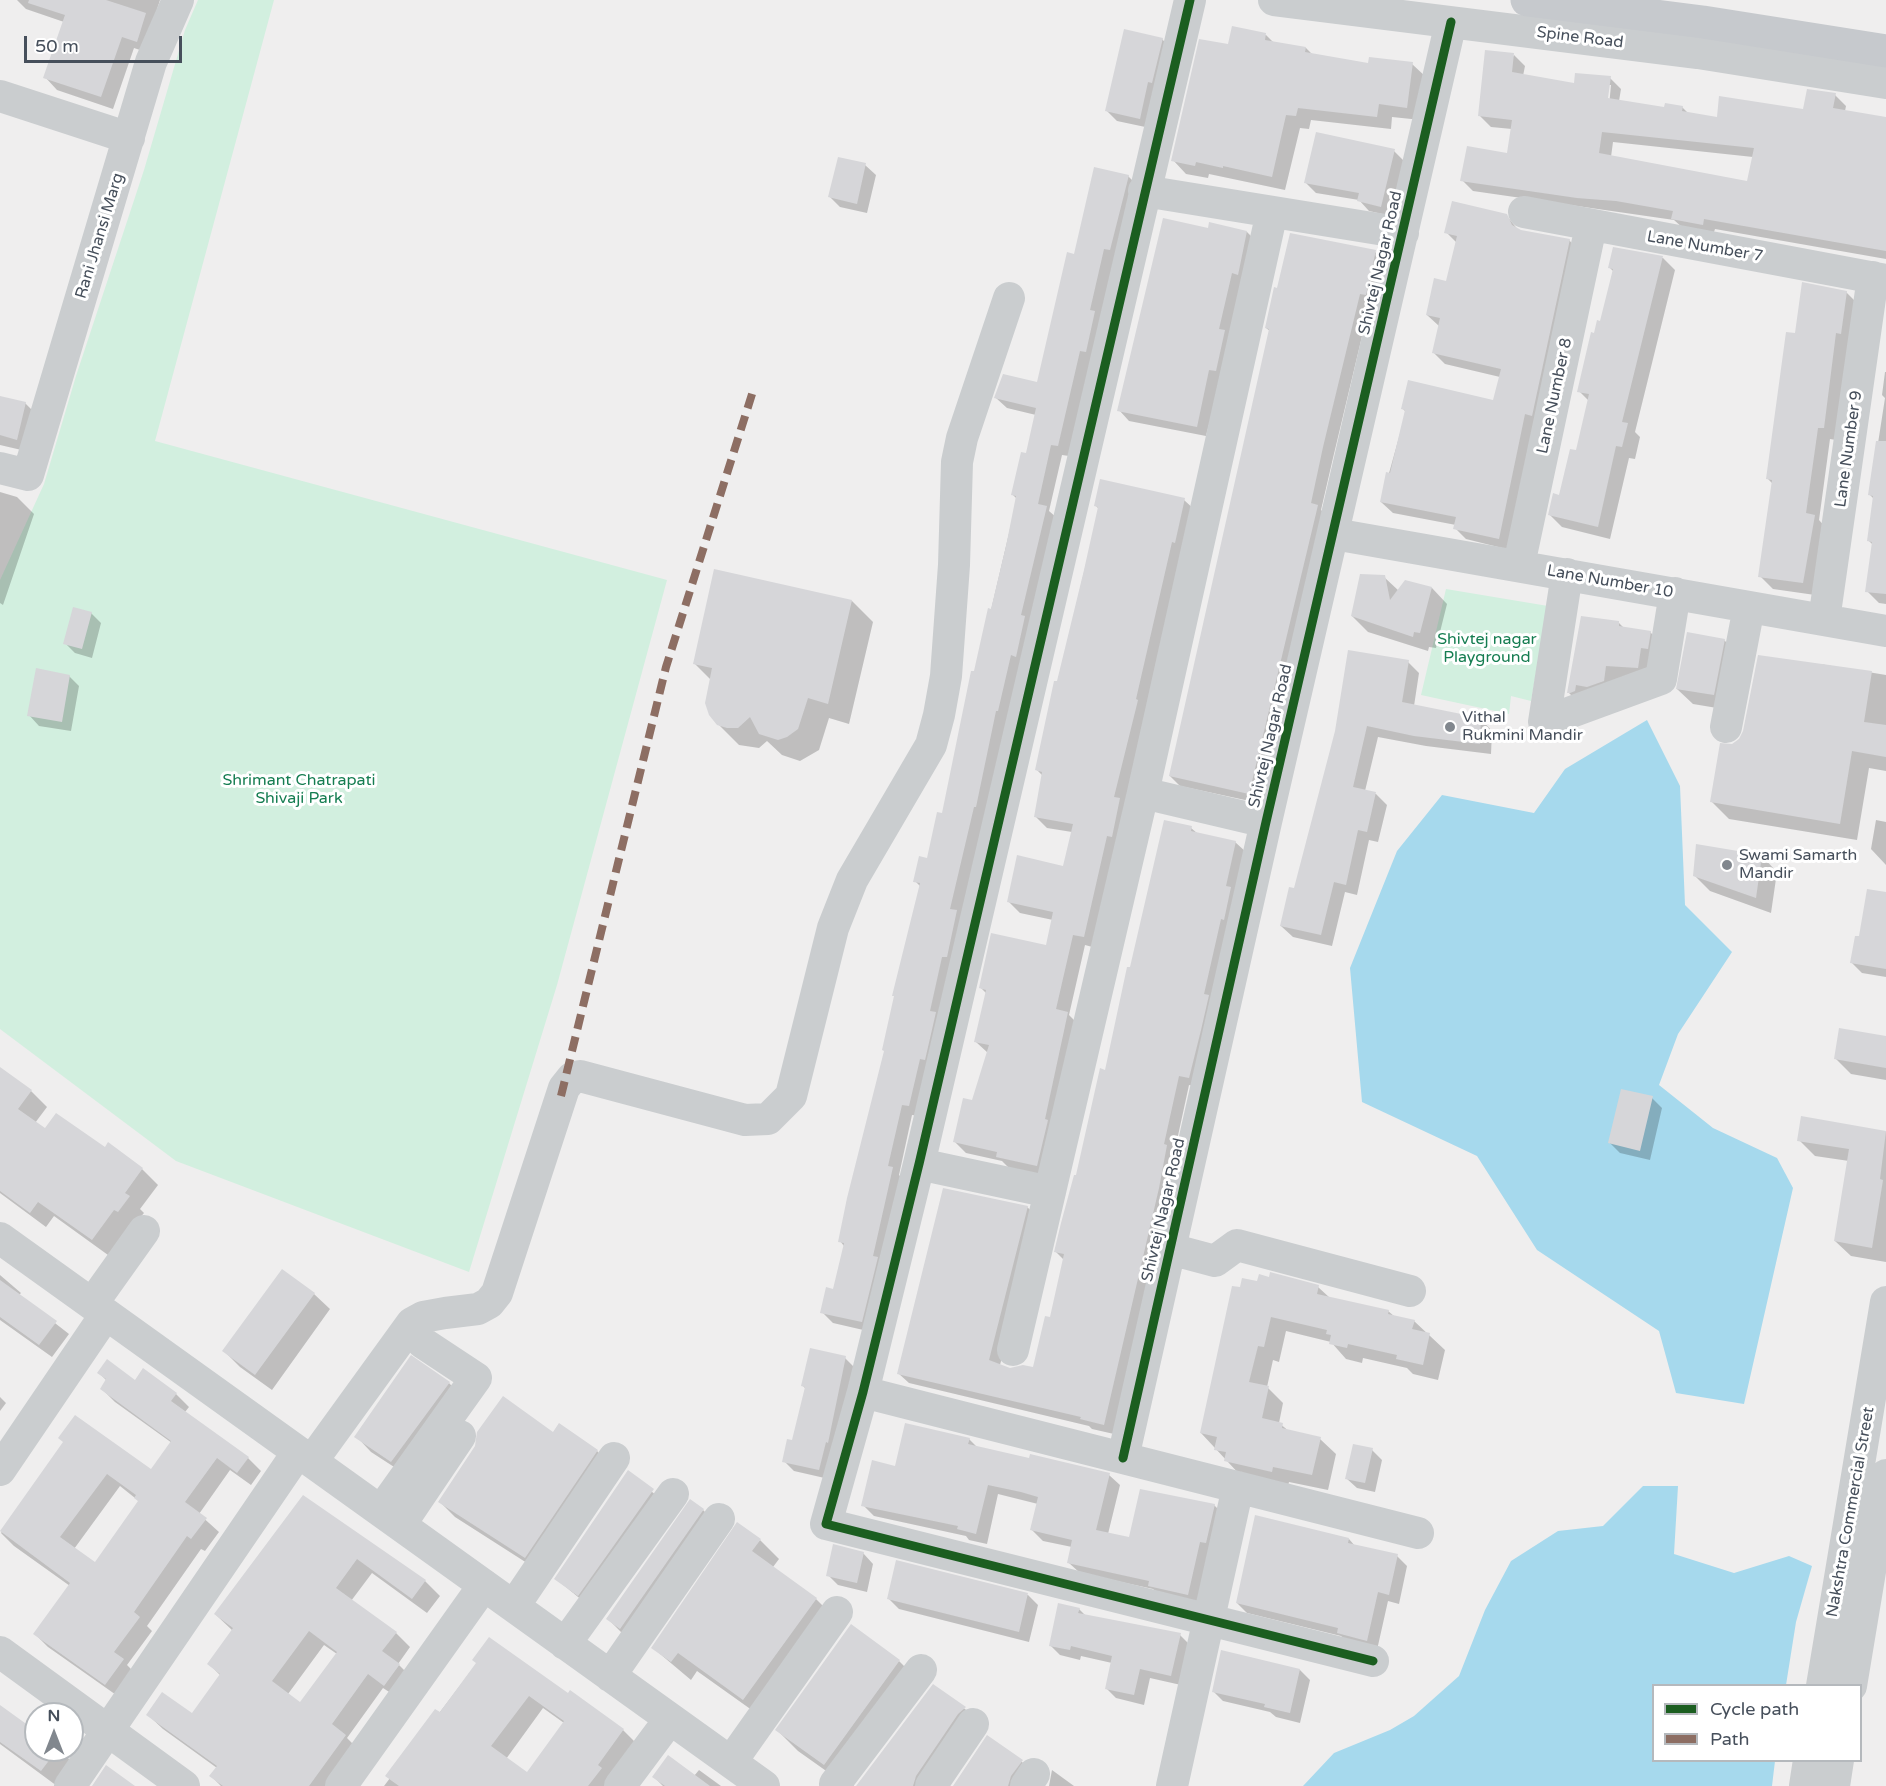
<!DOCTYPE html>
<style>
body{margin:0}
#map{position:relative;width:1886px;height:1786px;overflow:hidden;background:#efeeee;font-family:"Varela Round",sans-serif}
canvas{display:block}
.legend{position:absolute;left:1652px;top:1684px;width:210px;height:78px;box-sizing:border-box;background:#fff;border:2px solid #b5b9bd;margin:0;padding:8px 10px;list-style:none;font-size:18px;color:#464f5b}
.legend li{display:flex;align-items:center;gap:12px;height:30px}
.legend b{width:30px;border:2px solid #b5b9bd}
.north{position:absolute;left:24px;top:1702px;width:60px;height:60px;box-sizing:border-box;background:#fff;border:2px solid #b5b9bd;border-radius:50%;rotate:0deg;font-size:16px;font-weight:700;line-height:24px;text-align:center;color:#464f5b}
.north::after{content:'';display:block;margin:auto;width:21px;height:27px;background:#81878e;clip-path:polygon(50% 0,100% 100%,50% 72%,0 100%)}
.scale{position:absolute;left:24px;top:36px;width:158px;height:27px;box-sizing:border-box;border:3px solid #464f5b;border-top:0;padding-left:8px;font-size:18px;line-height:21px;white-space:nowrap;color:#464f5b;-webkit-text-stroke:4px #fff;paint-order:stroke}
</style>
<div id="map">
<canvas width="1886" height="1786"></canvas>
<ul class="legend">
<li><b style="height:8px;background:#1b5e20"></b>Cycle path</li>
<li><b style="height:8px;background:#8d6e63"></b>Path</li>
</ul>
<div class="north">N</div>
<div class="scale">50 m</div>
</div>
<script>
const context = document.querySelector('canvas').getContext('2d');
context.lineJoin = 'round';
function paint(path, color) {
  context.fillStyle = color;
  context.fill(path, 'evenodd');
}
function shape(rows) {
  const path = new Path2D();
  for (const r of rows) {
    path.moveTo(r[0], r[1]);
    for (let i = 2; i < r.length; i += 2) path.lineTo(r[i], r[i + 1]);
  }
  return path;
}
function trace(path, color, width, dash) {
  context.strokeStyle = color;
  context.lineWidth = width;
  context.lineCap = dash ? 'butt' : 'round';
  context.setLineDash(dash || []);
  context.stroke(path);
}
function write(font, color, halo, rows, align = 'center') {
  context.font = font + ' "Varela Round",sans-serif';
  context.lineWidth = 6;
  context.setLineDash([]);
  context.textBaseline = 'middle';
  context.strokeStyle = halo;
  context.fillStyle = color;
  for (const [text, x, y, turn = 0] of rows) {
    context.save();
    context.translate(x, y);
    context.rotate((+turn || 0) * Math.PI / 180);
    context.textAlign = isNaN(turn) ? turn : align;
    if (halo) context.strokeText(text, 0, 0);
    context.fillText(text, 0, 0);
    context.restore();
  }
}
paint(shape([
 [198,0,274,0,155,441,667,580,557,985,469,1272,176,1161,0,1029,0,580,44,484,76,376,144,170,185,30],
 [1446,589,1548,606,1531,701,1511,696,1509,714,1421,695]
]), '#d2efdf');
paint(shape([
 [1647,720,1680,786,1685,905,1732,952,1678,1034,1659,1085,1713,1128,1777,1158,1793,1188,1744,1404,1676,1393,1659,1331,1537,1250,1477,1156,1362,1102,1350,968,1397,851,1442,795,1534,813,1565,769],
 [1643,1486,1678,1486,1674,1554,1734,1573,1789,1556,1812,1566,1796,1622,1786,1685,1654,1686,1654,1760,1775,1761,1772,1786,1303,1786,1334,1753,1390,1730,1414,1716,1459,1676,1485,1610,1511,1561,1558,1531,1603,1526]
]), '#a6d9ed');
paint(shape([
 [17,0,160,0,153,22,149,53,134,48,113,109,57,90,45,77,64,22,26,9],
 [1266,35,1274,43,1306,48,1313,55,1369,65,1412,64,1426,77,1421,120,1392,117,1391,129,1311,120,1309,129,1300,128,1285,190,1209,174,1208,178,1186,174,1173,160,1229,46],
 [1162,39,1172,50,1150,128,1117,121,1107,111],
 [1514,55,1525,66,1523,76,1575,84,1610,78,1621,89,1619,101,1666,109,1682,107,1688,113,1718,118,1804,111,1835,95,1846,106,1845,111,1886,128,1886,259,1715,229,1713,235,1684,229,1674,220,1473,191,1462,180,1508,155,1512,129,1491,127,1480,116],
 [1608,85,1611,85,1609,106,1606,105],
 [1613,142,1753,157,1748,183,1611,157],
 [1394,151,1404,161,1391,216,1369,211,1359,200,1316,193,1306,183],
 [865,165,876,175,867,213,840,207,830,197],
 [1128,176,1139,187,1069,456,1062,455,1049,511,1057,518,919,1116,912,1115,899,1175,903,1179,872,1332,833,1323,822,1312,834,1290,844,1246,840,1241,886,1052,895,997,893,995,920,886,915,881,928,860,943,815,1017,499,1013,495,1027,455,1036,415,1007,408,996,398,1038,383,1076,255],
 [1506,215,1519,231,1569,240,1580,252,1510,550,1466,539,1455,528,1456,525,1393,513,1381,502,1406,412,1403,409,1494,402,1500,377,1445,364,1434,353,1439,326,1427,315,1447,283,1457,243,1446,232],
 [1209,230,1247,232,1257,242,1206,436,1129,421,1119,410],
 [1614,249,1663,258,1675,270,1635,432,1640,437,1635,459,1629,458,1610,539,1562,527,1550,515,1560,496,1577,452,1589,401,1579,391,1601,323,1613,271,1609,267],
 [1375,252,1386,262,1370,303,1333,458,1321,510,1328,517,1259,803,1180,786,1170,776,1270,331,1266,328],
 [1846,292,1859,305,1836,440,1830,439,1819,520,1827,529,1815,595,1773,589,1760,576,1773,484,1768,479,1796,334],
 [1885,372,1886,372,1886,604,1879,603,1867,591,1873,545,1869,541,1874,499,1870,495,1885,398,1882,395],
 [0,397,25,403,39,417,30,452,0,445],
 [0,492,17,497,34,514,3,605,0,603],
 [1184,500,1196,511,1096,948,1085,945,1069,1015,1079,1025,1049,1177,1009,1168,1002,1161,966,1153,955,1142,973,1102,988,1053,976,1042,987,994,980,987,1047,947,1053,920,1020,913,1008,901,1064,867,1072,832,1047,828,1036,817,1043,776,1037,770,1099,509,1096,506],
 [1384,577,1399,591,1432,588,1447,604,1436,648,1429,647,1428,651,1368,632,1352,616],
 [852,601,873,622,849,724,829,718,819,750,800,761,782,755,767,741,759,748,739,745,718,724,711,680,694,663],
 [91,613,101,623,92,658,75,653,65,643],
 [1619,623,1624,628,1650,632,1666,648,1663,664,1584,708,1568,692],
 [1724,640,1740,656,1729,710,1693,704,1677,689],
 [1408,662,1419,673,1414,706,1481,719,1492,731,1491,754,1426,746,1378,737,1365,791,1376,794,1387,805,1378,842,1369,840,1357,895,1345,892,1332,946,1293,937,1281,926,1295,890,1336,731],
 [1820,664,1886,675,1886,771,1869,768,1857,840,1729,819,1711,801,1733,745],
 [69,676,79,686,71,731,39,726,29,715],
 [1876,820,1886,822,1886,865,1871,849],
 [1191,828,1197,833,1235,842,1246,852,1199,1087,1189,1085,1174,1154,1176,1157,1114,1434,1092,1429,1089,1426,909,1383,898,1373,1027,1207,1038,1217,1000,1365,1009,1369,1034,1369,1051,1319,1064,1260,1056,1252,1107,1071,1131,969],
 [1762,856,1777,872,1771,913,1710,891,1694,875],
 [1886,894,1886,977,1862,973,1852,963,1860,938],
 [1886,1037,1886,1080,1851,1074,1835,1058],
 [0,1069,31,1091,47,1107,35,1123,45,1130,105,1149,142,1169,158,1185,140,1209,144,1213,108,1255,54,1216,46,1227,0,1193],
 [1652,1098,1662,1108,1650,1160,1620,1153,1610,1143],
 [1803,1118,1886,1132,1886,1262,1851,1256,1835,1241,1849,1161,1815,1156,1799,1140],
 [283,1271,314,1294,330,1309,272,1390,240,1367,224,1351],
 [0,1275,21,1293,19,1295,69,1334,52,1357,0,1320],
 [1233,1287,1318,1287,1330,1298,1388,1311,1394,1316,1414,1321,1445,1350,1438,1380,1413,1374,1407,1368,1363,1358,1362,1363,1346,1359,1331,1342,1286,1331,1279,1362,1273,1360,1267,1387,1283,1403,1279,1423,1290,1432,1320,1439,1336,1454,1328,1490,1289,1482,1288,1486,1241,1476,1201,1433],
 [845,1358,855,1368,829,1479,794,1471,784,1461,793,1442,806,1389,803,1386],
 [99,1373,176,1394,189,1407,185,1412,248,1458,261,1471,251,1485,230,1470,199,1514,219,1532,205,1551,201,1549,147,1626,152,1631,127,1665,136,1674,119,1697,48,1647,35,1634,70,1586,14,1546,1,1533,64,1443,151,1471,172,1443,115,1402,102,1389,107,1381],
 [120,1486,140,1502,95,1564,74,1549],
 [449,1383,464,1399,408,1476,371,1452,356,1436],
 [0,1397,6,1403,0,1411],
 [553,1434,597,1451,612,1467,541,1572,455,1517,439,1501],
 [969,1439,978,1448,1109,1475,1120,1485,1108,1534,1130,1539,1214,1505,1225,1516,1198,1605,1160,1596,1153,1589,1080,1573,1069,1563,1072,1547,1043,1541,1032,1530,1038,1504,998,1494,987,1544,969,1540,966,1536,874,1516,863,1505,897,1467],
 [1372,1450,1382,1460,1375,1492,1357,1488,1346,1478],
 [628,1472,669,1506,594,1610,556,1579],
 [303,1497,425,1581,440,1596,427,1613,372,1573,351,1601,396,1633,410,1647,398,1664,414,1680,400,1699,383,1688,347,1738,360,1751,334,1786,221,1786,211,1776,217,1768,163,1729,148,1715,192,1715,221,1676,209,1664,233,1631,215,1614],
 [324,1645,337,1654,301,1704,288,1694],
 [703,1510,719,1526,623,1634,607,1618],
 [1349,1539,1355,1546,1397,1556,1407,1566,1399,1604,1388,1601,1377,1650,1349,1643,1341,1636,1247,1613,1237,1603],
 [760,1540,779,1559,773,1567,816,1599,835,1618,763,1718,697,1671,691,1680,653,1648],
 [863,1553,873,1564,867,1592,838,1585,828,1575],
 [1028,1595,1038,1605,1029,1642,899,1609,889,1599],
 [1079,1609,1086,1616,1180,1635,1190,1645,1181,1685,1150,1678,1144,1705,1116,1698,1106,1688,1112,1663,1081,1656,1080,1660,1060,1655,1050,1645],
 [899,1661,920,1682,846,1785,798,1751,777,1730],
 [477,1663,568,1695,570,1692,623,1730,637,1744,612,1786,384,1786],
 [543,1708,564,1723,528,1774,506,1759],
 [1300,1670,1310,1680,1300,1723,1276,1717,1270,1712,1223,1701,1213,1691],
 [934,1686,965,1709,986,1729,944,1786,860,1786],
 [0,1707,36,1732,36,1750,60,1750,74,1764,57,1786,0,1744],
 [988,1737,1022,1762,1043,1782,1041,1786,954,1786],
 [699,1770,721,1786,663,1786,654,1777,694,1776],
 [1052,1770,1074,1786,1049,1786]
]), '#0003');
paint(shape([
 [29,0,106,0,146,13,137,42,122,37,101,97,43,78,65,15,28,3],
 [1232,26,1266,33,1265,40,1306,47,1305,52,1368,63,1369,57,1413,62,1407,108,1379,104,1377,117,1298,108,1296,116,1286,115,1272,177,1223,166,1223,168,1196,162,1195,166,1171,161,1199,39,1228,44],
 [1124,29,1163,38,1152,83,1148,82,1140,119,1105,111],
 [1485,50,1514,53,1512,72,1574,83,1575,73,1611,76,1608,98,1664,107,1665,103,1683,106,1682,111,1717,117,1719,96,1803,109,1807,89,1836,93,1833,108,1886,117,1886,251,1704,219,1703,225,1671,219,1673,211,1616,201,1577,198,1460,181,1467,146,1507,153,1512,120,1478,116],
 [1602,132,1754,148,1747,181,1599,153],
 [1316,132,1395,149,1381,207,1357,201,1359,193,1304,183],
 [838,157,866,163,857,204,828,197],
 [1094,167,1129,175,1110,250,1104,249,1090,310,1095,311,1086,352,1080,351,1058,446,1051,445,1038,504,1047,506,1021,615,1025,616,1016,657,1011,655,998,711,996,711,976,807,974,807,950,909,957,910,947,957,942,957,930,1011,936,1012,925,1060,920,1059,909,1106,902,1105,888,1166,893,1167,873,1256,878,1257,862,1322,820,1313,826,1287,833,1289,844,1243,838,1242,847,1198,884,1051,882,1050,894,996,892,996,920,883,913,882,919,856,927,858,937,812,942,813,971,671,974,671,988,608,991,609,1006,546,1016,496,1011,495,1021,452,1026,453,1036,408,994,398,1003,374,1037,382,1067,252,1074,254],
 [1452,201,1507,214,1512,225,1521,230,1570,239,1532,416,1525,414,1499,539,1453,529,1456,517,1380,502,1386,472,1390,473,1405,410,1401,409,1408,380,1493,400,1501,369,1432,353,1440,318,1426,315,1434,278,1446,281,1457,236,1444,233],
 [1163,218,1208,228,1209,222,1247,231,1238,275,1232,273,1219,329,1225,330,1216,371,1209,370,1197,427,1117,411],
 [1290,233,1376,250,1366,295,1360,294,1323,447,1311,503,1318,505,1249,794,1169,776,1269,329,1265,328,1274,287,1277,288],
 [1613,247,1663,256,1622,422,1628,423,1622,447,1616,446,1598,527,1548,515,1553,493,1559,495,1570,449,1576,450,1589,394,1577,392,1591,332,1594,333,1597,320,1600,321,1613,269,1608,268],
 [1802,282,1847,291,1841,334,1836,333,1824,428,1818,428,1806,513,1815,515,1803,583,1758,577,1772,480,1766,479,1786,332,1795,333],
 [0,396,26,402,17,440,0,435],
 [1876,441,1886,441,1886,594,1865,592,1872,542,1867,541,1873,496,1868,495],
 [1100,479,1185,498,1175,543,1172,542,1136,699,1138,700,1114,797,1120,798,1112,837,1107,836,1084,937,1073,935,1056,1009,1068,1012,1045,1119,1048,1120,1037,1166,996,1157,997,1152,953,1142,963,1098,972,1100,989,1045,974,1042,986,990,979,988,991,933,1046,945,1053,912,1007,902,1017,855,1063,866,1073,824,1034,817,1042,772,1035,770,1054,681,1057,681,1084,570,1098,507,1094,506],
 [714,569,852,600,828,704,808,698,798,729,787,737,778,740,759,734,750,717,738,728,727,728,717,725,709,715,705,703,712,668,693,664],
 [1360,574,1385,575,1390,600,1405,580,1432,587,1420,633,1414,632,1413,637,1351,616],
 [73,607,92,612,82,649,63,644],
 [1581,616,1619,621,1619,626,1651,631,1648,649,1641,648,1638,668,1606,666,1604,681,1587,687,1576,685,1575,691,1570,693,1567,693],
 [1687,632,1725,639,1714,695,1676,689],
 [1348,650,1409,660,1402,702,1481,718,1480,744,1414,736,1367,726,1353,787,1376,792,1367,832,1358,830,1346,885,1334,882,1321,935,1280,926,1289,887,1294,888,1335,731],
 [1758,655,1872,671,1864,722,1886,725,1886,757,1852,751,1840,824,1710,802,1720,743,1732,744,1739,739,1743,731],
 [36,668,70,675,62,722,27,716],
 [1164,820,1192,826,1191,831,1236,841,1226,886,1231,887,1224,920,1221,919,1204,994,1209,995,1201,1030,1189,1078,1179,1076,1164,1144,1167,1145,1159,1188,1104,1425,1080,1419,1081,1417,897,1374,943,1188,1028,1206,989,1360,1010,1368,1023,1365,1033,1367,1045,1316,1050,1317,1064,1254,1054,1252,1061,1223,1074,1175,1076,1175,1100,1068,1105,1070,1127,967,1130,967],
 [1696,844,1762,855,1756,898,1693,876],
 [1867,889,1886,892,1886,969,1850,963,1855,936,1859,936],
 [1839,1028,1886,1036,1886,1068,1834,1059],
 [0,1067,32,1090,18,1109,45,1128,56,1113,105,1147,108,1142,143,1168,125,1193,130,1196,118,1212,114,1210,92,1240,38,1202,30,1213,0,1191],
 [1621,1089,1653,1096,1640,1151,1608,1143],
 [1801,1116,1886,1131,1880,1179,1883,1180,1872,1248,1834,1241,1849,1149,1797,1141],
 [282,1269,315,1293,255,1375,222,1351],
 [1270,1272,1319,1285,1317,1294,1389,1310,1388,1314,1415,1320,1412,1329,1430,1333,1423,1365,1396,1359,1397,1355,1348,1344,1347,1348,1329,1344,1331,1335,1326,1334,1327,1330,1271,1317,1264,1347,1258,1346,1249,1382,1269,1386,1262,1418,1283,1423,1282,1428,1321,1437,1312,1475,1273,1467,1272,1472,1224,1461,1226,1452,1214,1450,1217,1437,1200,1433,1232,1286,1240,1287,1242,1278,1257,1281,1259,1274,1269,1277],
 [0,1280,57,1321,39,1345,0,1317],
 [810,1348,846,1356,828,1443,826,1442,819,1470,782,1462,787,1439,792,1440,805,1387,801,1386],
 [411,1355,450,1382,391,1462,354,1437],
 [107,1359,135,1380,143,1368,177,1393,171,1401,249,1457,237,1473,217,1458,185,1502,207,1518,191,1539,187,1536,134,1612,140,1617,114,1652,124,1659,105,1685,33,1634,70,1583,0,1531,63,1442,58,1438,75,1415,151,1469,171,1441,100,1389,106,1379,97,1373],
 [107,1474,136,1495,134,1498,138,1501,95,1562,60,1537],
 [503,1396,553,1432,559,1423,598,1450,525,1558,438,1502,475,1446,477,1432],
 [905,1423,970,1438,968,1444,1029,1458,1030,1454,1110,1473,1096,1530,1129,1537,1140,1489,1215,1504,1206,1543,1200,1542,1188,1595,1148,1586,1149,1581,1067,1563,1072,1540,1030,1530,1038,1497,1021,1492,988,1485,976,1534,957,1529,958,1526,861,1506,872,1460,895,1466],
 [1353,1444,1373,1448,1365,1483,1345,1479],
 [628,1470,654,1489,578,1596,554,1579],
 [303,1495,426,1580,412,1599,357,1559,336,1588,397,1632,382,1651,400,1664,384,1686,368,1674,332,1724,346,1735,309,1786,223,1786,209,1776,217,1766,146,1715,162,1692,192,1713,220,1674,207,1664,233,1628,214,1614],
 [309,1631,337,1652,300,1702,272,1681],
 [690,1499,704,1509,620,1629,606,1619],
 [1255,1515,1349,1538,1348,1543,1398,1554,1389,1595,1378,1592,1367,1641,1337,1633,1338,1628,1236,1603],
 [737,1522,761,1539,752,1551,817,1598,743,1700,678,1653,671,1662,651,1648],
 [833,1544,864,1552,857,1583,826,1576],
 [896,1560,1028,1593,1019,1632,887,1599],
 [1058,1603,1080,1608,1078,1613,1181,1633,1171,1676,1140,1669,1134,1695,1105,1689,1112,1656,1071,1646,1070,1650,1049,1646],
 [851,1624,900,1660,824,1765,775,1730],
 [489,1637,568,1693,570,1690,624,1729,598,1765,602,1768,588,1786,399,1786,385,1776,435,1709,440,1712,476,1663,472,1660],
 [529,1696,564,1721,527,1772,491,1746],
 [1221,1650,1300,1669,1290,1713,1264,1707,1265,1704,1212,1692],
 [933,1684,966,1707,958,1714,916,1776,913,1786,856,1786],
 [0,1705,36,1731,36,1750,57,1750,41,1771,0,1742],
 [987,1735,1023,1760,1011,1776,1008,1786,953,1786],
 [668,1755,710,1786,665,1786,652,1777],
 [106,1765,135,1786,92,1786]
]), '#d6d6d9');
trace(shape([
 [1190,0,919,1164,863,1392,826,1524,1373,1661],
 [1274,0,1698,53,1886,83],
 [0,96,129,138],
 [1144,191,1403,233],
 [1524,212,1886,280],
 [0,468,28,475,151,62,178,0],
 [1334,534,1886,631],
 [1519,565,1591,226],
 [1567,574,1544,722,1661,679,1675,593],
 [1824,620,1873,277],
 [1726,727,1749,607],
 [1143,793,1266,822],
 [919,1164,1050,1192],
 [0,1238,764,1786],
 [1170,1249,1215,1261,1237,1245,1410,1291],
 [92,1304,144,1231],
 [1013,1350,1143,793,1272,212],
 [863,1392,1418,1533],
 [1123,1458,1266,822,1451,22],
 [312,1461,412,1323,423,1317,445,1313,478,1309,489,1303,497,1293,564,1088,572,1078,580,1076,745,1120,768,1119,791,1096,833,928,852,880,931,745,939,715,946,676,954,565,957,462,962,438,1009,298],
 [0,1470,106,1314],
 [381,1511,476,1378,423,1343],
 [400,1525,460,1436],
 [514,1606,614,1458],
 [565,1644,673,1494],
 [0,1652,184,1786],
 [610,1676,719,1519],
 [1822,1686,1886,1302],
 [1851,1686,1886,1475],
 [731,1762,837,1612],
 [70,1786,298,1452],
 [341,1786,484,1585],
 [620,1786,670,1719],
 [838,1786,835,1784,921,1670],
 [931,1786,973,1724],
 [1026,1786,1034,1774],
 [1172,1786,1238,1487],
 [1805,1786,1809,1760],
 [1834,1786,1838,1760]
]), '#cacdcf', 32);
trace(shape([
 [1527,0,1703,22,1886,51]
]), '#c6c9cd', 33);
trace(shape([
 [561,1096,666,667,753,391]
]), '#8d6e63', 8, [15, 8]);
trace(shape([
 [1190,0,919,1164,863,1392,826,1524,1373,1661],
 [1123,1458,1266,822,1451,22]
]), '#1b5e20', 9);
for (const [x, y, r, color] of [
 [1450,727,6,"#81878e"],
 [1727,865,6,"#81878e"]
]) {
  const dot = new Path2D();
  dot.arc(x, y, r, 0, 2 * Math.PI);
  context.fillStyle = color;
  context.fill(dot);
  trace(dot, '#fff', 2);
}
write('16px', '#464f5b', '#fff', [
 ["Spine Road",1580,38,7],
 ["Rani Jhansi Marg",100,236,-73],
 ["Lane Number 7",1705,247,10],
 ["Shivtej Nagar Road",1381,263,-77],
 ["Lane Number 8",1555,396,-78],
 ["Lane Number 9",1849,449,-82],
 ["Lane Number 10",1610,582,10],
 ["Shivtej Nagar Road",1271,736,-77],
 ["Shivtej Nagar Road",1164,1210,-77],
 ["Nakshtra Commercial Street",1851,1512,-80]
]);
write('16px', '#157d51', '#fff', [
 ["Shivtej nagar",1487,640],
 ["Playground",1487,658],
 ["Shrimant Chatrapati",299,781],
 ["Shivaji Park",299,799]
]);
write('16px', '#464f5b', '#fff', [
 ["Vithal",1462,718],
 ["Rukmini Mandir",1462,736],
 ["Swami Samarth",1739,856],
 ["Mandir",1739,874]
], 'left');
</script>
